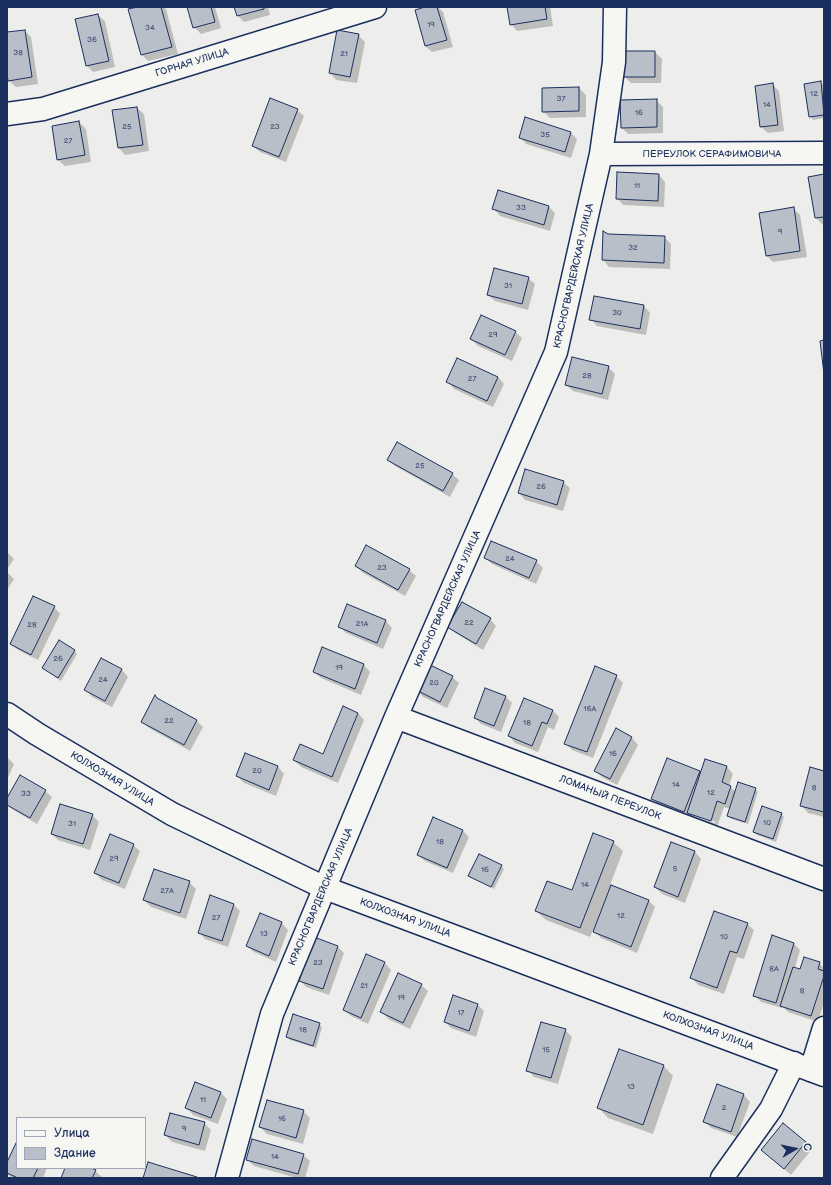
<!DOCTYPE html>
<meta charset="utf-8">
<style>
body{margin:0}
#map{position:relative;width:831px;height:1185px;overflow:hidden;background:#edeeec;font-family:"Balsamiq Sans",sans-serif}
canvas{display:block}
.frame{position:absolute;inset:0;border:8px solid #1b2f5e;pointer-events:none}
.legend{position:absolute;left:16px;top:1117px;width:130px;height:52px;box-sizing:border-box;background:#f6f6f2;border:1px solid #9ea6b7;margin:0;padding:5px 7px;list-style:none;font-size:12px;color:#1b2f5e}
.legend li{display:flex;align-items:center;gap:8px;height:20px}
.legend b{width:20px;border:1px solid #9ea6b7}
.north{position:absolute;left:775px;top:1129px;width:40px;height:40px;-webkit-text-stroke:3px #f6f6f2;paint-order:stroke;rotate:81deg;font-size:11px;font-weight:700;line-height:16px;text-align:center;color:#1b2f5e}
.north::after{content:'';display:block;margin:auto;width:14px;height:18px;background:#1b2f5e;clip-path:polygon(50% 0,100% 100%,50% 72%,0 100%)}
</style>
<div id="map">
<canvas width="831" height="1185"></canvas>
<div class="frame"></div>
<ul class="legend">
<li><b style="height:5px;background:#f6f6f2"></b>Улица</li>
<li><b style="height:11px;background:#b9bfc8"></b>Здание</li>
</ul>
<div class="north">С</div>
</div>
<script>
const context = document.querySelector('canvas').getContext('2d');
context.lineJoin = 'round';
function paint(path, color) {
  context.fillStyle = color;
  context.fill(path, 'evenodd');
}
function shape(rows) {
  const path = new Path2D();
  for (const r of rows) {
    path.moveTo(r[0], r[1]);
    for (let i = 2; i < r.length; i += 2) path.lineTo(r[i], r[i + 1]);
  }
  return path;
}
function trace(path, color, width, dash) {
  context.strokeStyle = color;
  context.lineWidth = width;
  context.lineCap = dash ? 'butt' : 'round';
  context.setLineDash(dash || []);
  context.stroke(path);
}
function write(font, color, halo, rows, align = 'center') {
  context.font = font + ' "Balsamiq Sans",sans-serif';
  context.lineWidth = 3.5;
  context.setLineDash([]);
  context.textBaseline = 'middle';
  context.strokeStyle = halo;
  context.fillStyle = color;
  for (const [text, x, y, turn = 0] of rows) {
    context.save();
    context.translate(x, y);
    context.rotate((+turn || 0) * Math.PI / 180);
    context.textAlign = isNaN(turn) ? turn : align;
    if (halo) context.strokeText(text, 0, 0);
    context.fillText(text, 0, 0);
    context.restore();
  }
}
paint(shape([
 [142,7,164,7,166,9,178,54,148,61,142,55,130,10],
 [188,7,215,7,221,28,201,34,194,27],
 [235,7,268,7,270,15,244,22,238,16],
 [429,7,438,7,443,12,453,47,432,52,425,46],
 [508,7,550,7,553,26,517,31,511,24],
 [98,15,105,21,115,67,93,72,87,66],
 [25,31,31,37,38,84,16,87,9,81,7,66,7,33],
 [358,35,365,42,357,83,336,80,330,73],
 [655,52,662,59,661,83,631,83,624,76],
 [821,82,824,86,824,118,813,120,810,116],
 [772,84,779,91,784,131,768,133,761,127],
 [579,88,586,95,586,117,550,118,543,111,543,89],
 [656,100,663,107,663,133,628,134,622,128],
 [137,108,144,114,149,151,125,155,119,148,114,111],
 [297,110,304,116,286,162,260,152,253,146],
 [79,122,86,129,91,162,65,166,58,160],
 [571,133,577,139,571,158,526,144,520,137],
 [659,175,665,182,664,207,623,205,617,198],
 [824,176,824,226,816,218,809,178],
 [499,192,549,207,555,213,550,231,500,216,494,209],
 [793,208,800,215,807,257,773,262,767,256],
 [608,235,664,237,671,244,670,269,609,267,603,260],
 [528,278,535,284,528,310,495,301,488,295],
 [644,306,650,313,646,335,597,326,591,319],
 [515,332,522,338,512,361,478,346,471,339],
 [608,367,615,374,608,400,573,391,566,385],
 [498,377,504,384,493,407,454,389,448,382],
 [388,460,452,474,459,480,450,497,395,466],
 [563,482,570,488,563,511,525,500,519,493],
 [7,552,14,559,7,569],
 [485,558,536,561,543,568,536,584,492,564],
 [356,566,409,570,416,576,405,596,363,573],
 [7,572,14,579,7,590],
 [348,605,386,621,392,628,383,649,346,633,339,626],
 [54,607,60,614,38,660,18,650,11,644],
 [490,619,496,626,483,650,455,633,449,627],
 [323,649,364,665,370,672,361,695,321,678,314,672],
 [74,651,77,654,61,681,43,668],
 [101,659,122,670,128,677,112,707,92,697,86,690],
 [616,676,623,683,593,758,572,750,565,743],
 [452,677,459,683,447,708,423,697,417,690],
 [506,697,512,703,501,732,481,724,475,718],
 [553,711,559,717,554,730,548,727,538,752,515,743,509,736],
 [358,713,364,720,338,783,301,767,294,760,324,755],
 [196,720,203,727,190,751,149,728,142,722],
 [616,730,632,738,638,745,617,785,602,777,595,770],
 [246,754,278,767,284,774,276,796,244,783,237,776],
 [7,757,14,764,7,780],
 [706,760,727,767,733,774,729,786,736,792,755,789,758,792,748,824,731,819,728,816,730,809,724,807,717,827,695,819,692,816,691,818,659,805,653,799,699,771,702,774],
 [695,815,716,822,715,823,695,817],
 [824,772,824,817,808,813,802,806],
 [45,791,52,797,37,824,12,809,7,804,7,800],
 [781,814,784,817,776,842,757,835,754,832],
 [92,815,99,822,90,850,58,840,52,834],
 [462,830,469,837,453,873,425,861,418,855],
 [613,842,623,851,610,885,649,901,655,907,637,953,601,938,593,930,590,937,546,920,536,911,572,892],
 [671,843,695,852,701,859,685,903,662,894,655,887],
 [133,845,140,851,125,889,102,880,95,873],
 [501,866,504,869,494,889,473,878,470,875],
 [189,882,196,889,186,919,151,907,144,900],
 [234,905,240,911,228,947,205,939,199,932],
 [260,914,282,923,288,930,276,962,254,952,247,946],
 [747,924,754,930,744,959,737,957,724,994,698,985,692,978],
 [773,937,794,944,800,950,795,968,801,970,819,963,824,968,824,1002,818,1022,788,1012,783,1007,782,1008,761,1002,754,995],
 [337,946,344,953,329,995,306,987,300,980],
 [385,963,391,970,368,1024,351,1016,344,1010],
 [421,985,428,991,410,1029,388,1019,382,1012],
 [477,1004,484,1011,476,1037,451,1028,445,1022],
 [319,1024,322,1027,316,1048,290,1040,287,1037],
 [565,1030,572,1037,558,1084,534,1077,528,1070],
 [619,1050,664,1066,673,1076,653,1134,608,1118,599,1108],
 [717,1086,744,1095,750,1102,737,1137,711,1128,704,1121],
 [221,1093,227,1099,218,1124,193,1115,187,1108],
 [303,1111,310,1118,303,1144,267,1134,260,1127],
 [204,1123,211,1130,205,1151,172,1142,165,1135],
 [17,1143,17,1168,47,1168,43,1178,12,1178,7,1174,7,1164],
 [805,1143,812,1149,791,1175,762,1150],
 [303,1155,310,1161,305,1178,297,1178,254,1166,247,1159],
 [66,1168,88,1168,95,1171,102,1177,62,1178]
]), '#0003');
const building = shape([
 [138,7,161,7,172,47,141,55,128,9,138,7],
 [187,7,211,7,215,22,193,28,187,7],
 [234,7,264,7,264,9,237,16,234,7],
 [425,7,437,7,447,40,425,46,415,10,425,7],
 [507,7,545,7,547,19,510,25,507,7],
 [98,14,109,61,86,66,75,19,98,14],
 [25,30,32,77,8,81,7,73,7,32,25,30],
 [337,30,359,34,350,77,329,73,337,30],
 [623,51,655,51,655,77,623,77,623,51],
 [821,81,824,115,809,117,804,84,821,81],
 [773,83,778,125,760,127,755,86,773,83],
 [579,87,579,111,542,112,542,88,579,87],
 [270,98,298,109,279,157,252,146,270,98],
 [657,99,657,127,621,128,620,100,657,99],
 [137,107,143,145,118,148,112,110,137,107],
 [525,117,571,132,565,152,519,138,525,117],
 [79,121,85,155,57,160,52,126,79,121],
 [617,172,659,174,658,201,616,199,617,172],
 [824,174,824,217,815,218,808,177,824,174],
 [498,190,549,206,544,225,492,209,498,190],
 [794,207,800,251,766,256,759,213,794,207],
 [603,231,608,234,665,236,664,263,602,260,603,231],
 [494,268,529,277,522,304,487,295,494,268],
 [594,296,644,305,640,329,589,320,594,296],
 [481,315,516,331,505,355,470,339,481,315],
 [824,340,824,374,820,341,824,340],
 [572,357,609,366,602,394,565,385,572,357],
 [457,358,498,377,487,401,446,382,457,358],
 [397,442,453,473,443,491,387,460,397,442],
 [525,469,564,481,557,505,518,493,525,469],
 [491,541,537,560,529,578,484,558,491,541],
 [366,545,410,569,398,590,355,566,366,545],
 [33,596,55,606,31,655,10,644,33,596],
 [462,602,491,618,476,644,447,627,462,602],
 [347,604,386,620,377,643,338,627,347,604],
 [59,640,75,650,58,678,42,668,59,640],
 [322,647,364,664,355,689,313,672,322,647],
 [101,658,122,669,105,701,84,690,101,658],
 [428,664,453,676,440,702,416,690,428,664],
 [595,666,617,675,587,752,564,744,595,666],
 [485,688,506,696,494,726,474,718,485,688],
 [155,695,157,698,197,720,184,745,141,722,155,695],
 [524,698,553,710,547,724,542,722,532,746,508,736,524,698],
 [343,706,358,713,332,777,293,760,300,744,323,754,343,706],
 [616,728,632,737,610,779,594,771,616,728],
 [245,753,278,766,269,790,236,776,245,753],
 [667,758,700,771,684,812,651,799,667,758],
 [705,759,727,766,722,782,731,786,725,804,717,801,711,821,687,813,705,759],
 [810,767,824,771,824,812,800,806,810,767],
 [20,775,46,790,30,818,7,805,7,798,20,775],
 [738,782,756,788,745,822,727,816,738,782],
 [60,804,93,814,83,844,51,834,60,804],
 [762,806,782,813,773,839,753,832,762,806],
 [433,817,463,830,447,868,417,855,433,817],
 [593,833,614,841,580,928,535,911,547,881,572,890,593,833],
 [110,834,134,844,119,883,94,873,110,834],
 [671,842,695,851,678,897,654,887,671,842],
 [479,854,502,865,491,887,468,876,479,854],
 [154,869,190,881,180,913,143,900,154,869],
 [611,885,649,900,631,947,593,932,611,885],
 [210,895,234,904,222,941,198,933,210,895],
 [714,911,748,923,737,953,730,951,717,988,690,978,714,911],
 [260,913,282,922,269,956,246,946,260,913],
 [772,935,794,943,776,1003,753,996,772,935],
 [314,937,338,946,323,989,299,981,314,937],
 [366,954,385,962,361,1018,343,1010,366,954],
 [804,957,820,962,818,969,824,971,824,976,811,1016,780,1006,793,967,800,969,804,957],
 [398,973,422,984,403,1023,380,1012,398,973],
 [453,995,478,1004,469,1031,444,1022,453,995],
 [293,1014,320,1023,313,1046,286,1037,293,1014],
 [541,1022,566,1029,551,1078,526,1071,541,1022],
 [619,1049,664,1065,643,1125,597,1108,619,1049],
 [195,1082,221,1092,211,1118,185,1108,195,1082],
 [717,1084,744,1094,731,1132,703,1122,717,1084],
 [267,1100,304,1110,296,1138,259,1127,267,1100],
 [170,1113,205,1122,199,1145,164,1135,170,1113],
 [783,1123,806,1142,784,1169,761,1150,783,1123],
 [252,1139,304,1154,298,1174,246,1160,252,1139],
 [17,1141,17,1168,38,1168,33,1178,18,1178,7,1173,7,1162,17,1141],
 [148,1162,197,1177,197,1178,143,1178,148,1162],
 [65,1168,91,1168,96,1170,92,1178,61,1178,65,1168]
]);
paint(building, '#b9bfc8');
trace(building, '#1b2f5e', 1);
const street = shape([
 [7,114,43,109,375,7],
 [601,154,824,153],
 [396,717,824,879],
 [811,1070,824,1028],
 [227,1178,272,1014,396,717,556,352,601,154,614,62,615,7],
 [722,1178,771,1109,794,1063]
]);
const secondary = shape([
 [7,714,37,734,172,814,325,888,824,1075]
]);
trace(street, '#1b2f5e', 25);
trace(secondary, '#1b2f5e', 25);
trace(street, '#f6f6f2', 22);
trace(secondary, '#f6f6f2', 22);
write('8px', '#425378', null, [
 ["19",431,25],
 ["34",150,28],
 ["36",92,40],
 ["38",18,53],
 ["21",344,54],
 ["12",814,94],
 ["37",561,99],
 ["14",767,105],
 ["16",639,113],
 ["25",127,127],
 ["23",275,127],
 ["35",545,135],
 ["27",68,141],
 ["11",637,186],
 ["33",521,208],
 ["9",780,232],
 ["32",633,248],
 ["31",508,286],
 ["30",617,313],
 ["29",493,335],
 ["28",587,376],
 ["27",472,379],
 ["25",420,466],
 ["26",541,487],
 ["24",510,559],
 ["23",382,568],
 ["22",469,623],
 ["21А",362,624],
 ["28",32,625],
 ["26",58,659],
 ["19",339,668],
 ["24",103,680],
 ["20",434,683],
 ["16А",590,709],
 ["22",169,721],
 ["18",527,723],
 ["16",613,754],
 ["20",257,771],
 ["14",676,785],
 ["8",814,788],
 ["12",711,793],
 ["33",26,794],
 ["10",767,823],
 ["31",72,824],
 ["18",440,842],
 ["29",114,859],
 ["5",675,869],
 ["16",485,870],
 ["14",585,885],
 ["27А",167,891],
 ["12",621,916],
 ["27",216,918],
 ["13",264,934],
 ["10",724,937],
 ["23",318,963],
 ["8А",774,969],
 ["21",364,986],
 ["8",802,991],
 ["19",401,998],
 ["17",461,1013],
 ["18",303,1030],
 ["15",546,1050],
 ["13",631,1087],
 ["11",203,1100],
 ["2",724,1108],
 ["16",282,1119],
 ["9",184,1129],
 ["14",275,1157]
]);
write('10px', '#1b2f5e', '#f6f6f2', [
 ["ГОРНАЯ УЛИЦА",192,63,-17],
 ["ПЕРЕУЛОК СЕРАФИМОВИЧА",712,154],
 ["КРАСНОГВАРДЕЙСКАЯ УЛИЦА",574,276,-77],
 ["КРАСНОГВАРДЕЙСКАЯ УЛИЦА",448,599,-66],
 ["КОЛХОЗНАЯ УЛИЦА",112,779,31],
 ["ЛОМАНЫЙ ПЕРЕУЛОК",610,798,21],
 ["КРАСНОГВАРДЕЙСКАЯ УЛИЦА",321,897,-67],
 ["КОЛХОЗНАЯ УЛИЦА",405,918,20],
 ["КОЛХОЗНАЯ УЛИЦА",708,1031,20]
]);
</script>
